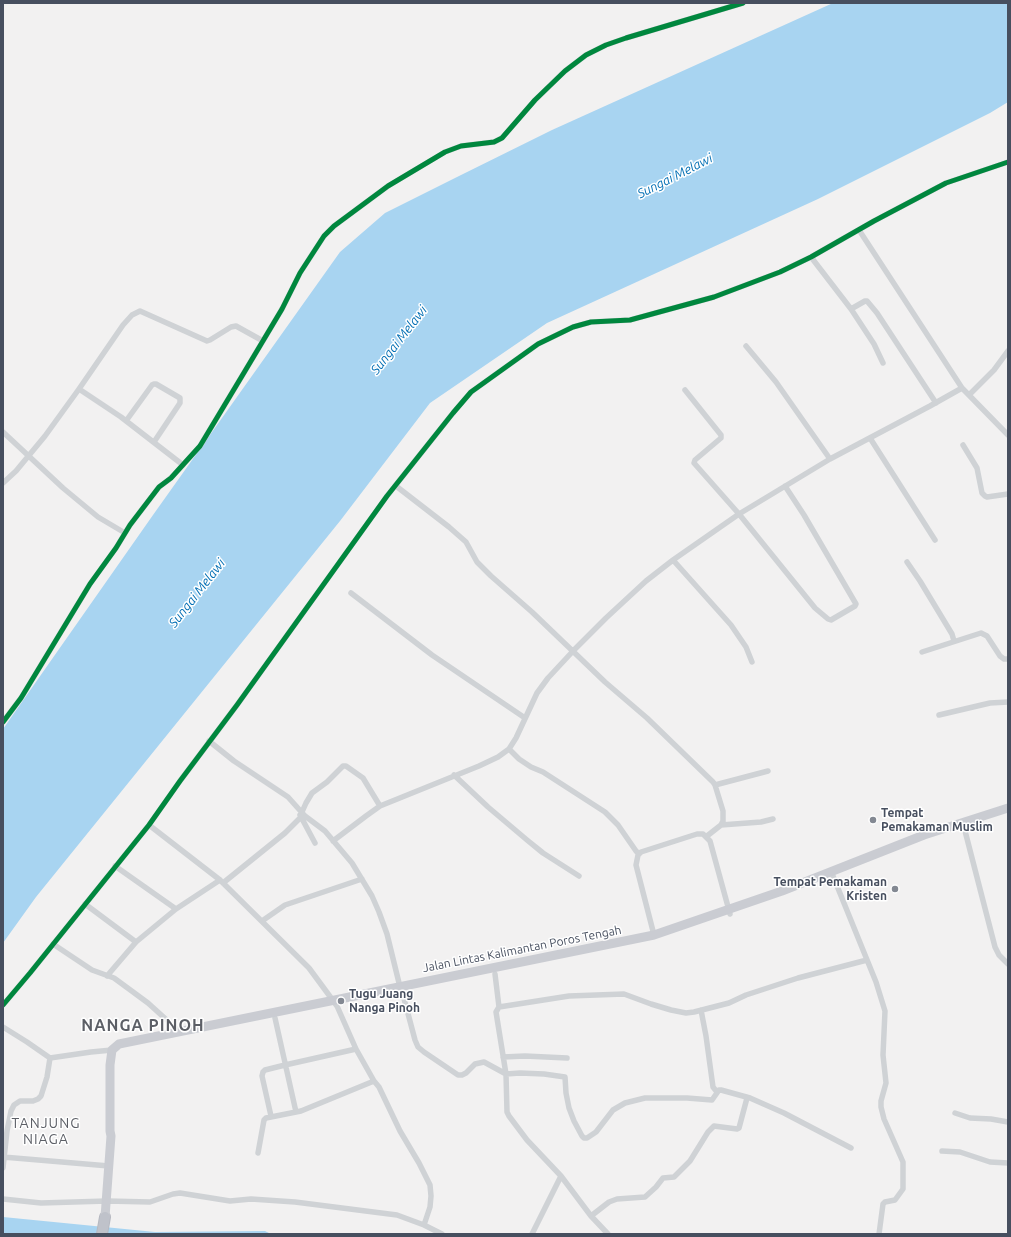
<!DOCTYPE html>
<style>
body{margin:0}
#map{position:relative;width:1011px;height:1237px;overflow:hidden;background:#f2f1f1;font-family:Ubuntu,sans-serif}
canvas{display:block}
.frame{position:absolute;inset:0;border:4px solid #474f5f;pointer-events:none}
</style>
<div id="map">
<canvas width="1011" height="1237"></canvas>
<div class="frame"></div>
</div>
<script>
const context = document.querySelector('canvas').getContext('2d');
context.lineJoin = 'round';
function paint(path, color) {
  context.fillStyle = color;
  context.fill(path, 'evenodd');
}
function shape(rows) {
  const path = new Path2D();
  for (const r of rows) {
    path.moveTo(r[0], r[1]);
    for (let i = 2; i < r.length; i += 2) path.lineTo(r[i], r[i + 1]);
  }
  return path;
}
function trace(path, color, width, dash) {
  context.strokeStyle = color;
  context.lineWidth = width;
  context.lineCap = dash ? 'butt' : 'round';
  context.setLineDash(dash || []);
  context.stroke(path);
}
function write(font, color, halo, rows, align = 'center') {
  context.font = font + ' Ubuntu,sans-serif';
  context.lineWidth = 3;
  context.setLineDash([]);
  context.textBaseline = 'middle';
  context.strokeStyle = halo;
  context.fillStyle = color;
  for (const [text, x, y, turn = 0] of rows) {
    context.save();
    context.translate(x, y);
    context.rotate((+turn || 0) * Math.PI / 180);
    context.textAlign = isNaN(turn) ? turn : align;
    if (halo) context.strokeText(text, 0, 0);
    context.fillText(text, 0, 0);
    context.restore();
  }
}
paint(shape([
 [833,3,1008,3,1008,102,990,113,818,199,547,323,430,403,340,521,36,897,3,943,3,729,153,515,340,252,385,213,457,177,552,130],
 [3,1217,155,1232,265,1231,271,1234,3,1234]
]), '#a8d4f1');
const highway = shape([
 [102,1234,105,1217]
]);
trace(highway, '#b6b9c1', 12);
trace(shape([
 [859,230,962,388,1008,435],
 [811,257,851,309,874,344,883,363],
 [851,309,865,301,867,301,877,313,936,403],
 [746,346,776,382,830,459],
 [79,389,121,417,183,465],
 [685,390,721,435,721,438,695,460,694,463,739,514,815,608,828,619,831,620,855,606,856,604,804,515,785,486],
 [969,395,994,370,1008,351],
 [126,421,152,385,154,384,156,384,180,398,180,403,154,442],
 [3,432,63,488,98,517,125,533],
 [870,438,935,540],
 [963,445,977,468,982,493,985,496,987,497,1008,494],
 [3,483,16,471,45,436,79,389,123,325,132,315,140,311,207,341,210,340,231,327,236,326,263,341],
 [396,486,449,527,466,542,477,562,491,576,532,612,605,682,647,718,713,782,715,785,723,811,723,821,721,825,707,836],
 [673,560,731,625,746,647,752,662],
 [907,562,920,581,952,634,954,641],
 [351,593,432,655,525,718],
 [922,652,981,633,987,636,1000,656,1004,659,1008,659],
 [939,715,990,703,1008,702],
 [3,722,21,698,90,584,116,548,130,525,159,487,171,478,200,446,245,371,282,309,300,273,324,236,334,226,388,186,445,152,461,146,494,142,502,138,535,100,565,71,586,55,606,45,626,38,743,3],
 [209,741,234,761,288,797,305,816,325,831,352,863,372,896,379,912,387,934,400,987],
 [509,749,519,759,531,767,543,772,605,812,618,825,636,851,639,854],
 [454,775,488,807,527,840,543,853,579,876],
 [715,785,768,771],
 [302,812,306,803,312,793,327,782,343,766,346,766,363,778,380,806],
 [300,815,315,843],
 [149,825,220,880,309,968,337,1006,356,1049,374,1081],
 [721,825,761,822,773,819],
 [964,827,995,947,999,955,1008,964],
 [333,841,366,816,380,806,479,766,498,757,509,749,516,738,537,693,548,678,574,650,606,618,646,581,673,560,739,514,830,459,930,406,962,388],
 [115,866,176,909],
 [833,876,876,982,885,1011,883,1055,886,1083,881,1101,881,1107,884,1119,903,1162,903,1189,895,1200,885,1202,883,1204,879,1234],
 [223,883,285,833,301,817],
 [85,904,136,942],
 [262,921,285,905,362,879],
 [654,935,636,865,638,855,641,852,697,834,703,834,710,841,730,914],
 [53,944,92,970,114,978,129,989,148,1003,180,1032],
 [495,974,499,1007],
 [107,976,136,942,176,909,220,880],
 [402,991,415,1040,418,1047,424,1052,458,1075,462,1075,466,1073,475,1064,484,1062,506,1074,520,1073,544,1074,565,1077,566,1093,569,1108,574,1121,582,1136,584,1138,587,1138,596,1132,613,1110,625,1103,645,1098,687,1098,712,1100,719,1090,721,1090,750,1098,784,1113,851,1148],
 [3,1005,30,973,149,825,180,781,237,705,387,496,453,413,471,392,538,344,573,327,591,322,630,320,714,297,780,272,811,257,874,221,946,183,1008,162],
 [701,1010,706,1036,713,1087,717,1092],
 [275,1018,296,1112],
 [3,1027,27,1042,50,1058,91,1052,112,1050],
 [503,1057,525,1056,567,1058],
 [955,1113,970,1118,991,1119,1008,1122],
 [271,1116,262,1076,263,1072,265,1070,285,1065,356,1049],
 [942,1151,960,1152,990,1162,1008,1163],
 [258,1153,264,1120,266,1118,301,1111,374,1081,379,1087,400,1131,419,1163,430,1185,431,1196,430,1207,424,1225],
 [3,1157,109,1166],
 [3,1168,7,1131,11,1111,14,1105,20,1101,33,1101,38,1099,41,1096,47,1077,50,1058],
 [3,1199,41,1203,107,1201,150,1202,173,1194,180,1193,230,1201,251,1199,295,1202,397,1215,424,1225,442,1234],
 [591,1216,609,1202,617,1199,645,1197,656,1187,663,1178,674,1177,690,1161,708,1132,714,1126,737,1129,739,1128,747,1098],
 [532,1234,561,1176],
 [608,1234,591,1216,561,1176,527,1140,509,1116,507,1112,506,1074,496,1012,499,1007,569,996,624,994,651,1004,671,1010,686,1013,694,1012,729,1003,746,995,798,978,867,960]
]), '#cfd2d5', 5.5);
trace(shape([
 [105,1217,111,1136,110,1131,110,1065,112,1050,119,1044,654,935,782,891,924,835,1008,808]
]), '#caccd2', 9);
trace(highway, '#bfc2ca', 10);
trace(shape([
 [3,722,21,698,90,584,116,548,130,525,159,487,171,478,200,446,245,371,282,309,300,273,324,236,334,226,388,186,445,152,461,146,494,142,502,138,535,100,565,71,586,55,606,45,626,38,743,3],
 [3,1005,30,973,149,825,180,781,237,705,387,496,453,413,471,392,538,344,573,327,591,322,630,320,714,297,780,272,811,257,874,221,946,183,1008,162]
]), '#00873e', 5);
for (const [x, y, r, color] of [
 [873,820,4,"#838892"],
 [895,889,4,"#838892"],
 [341,1001,4,"#838892"]
]) {
  const dot = new Path2D();
  dot.arc(x, y, r, 0, 2 * Math.PI);
  context.fillStyle = color;
  context.fill(dot);
  trace(dot, '#fff', 1.5);
}
write('bold 12px', '#474f5f', '#fff', [
 ["Tempat",881,813],
 ["Pemakaman Muslim",881,827],
 ["Tempat Pemakaman",887,882,"right"],
 ["Kristen",887,896,"right"],
 ["Tugu Juang",349,994],
 ["Nanga Pinoh",349,1008]
], 'left');
write('12px', '#474f5f', '#fff', [
 ["Jalan Lintas Kalimantan Poros Tengah",522,949,-11]
]);
write('italic 13px', '#0470b5', '#fff', [
 ["Sungai Melawi",675,176,-27],
 ["Sungai Melawi",399,340,-52],
 ["Sungai Melawi",197,593,-52]
]);
context.letterSpacing = '1px';
write('14px', '#5c5f66', '#fff', [
 ["TANJUNG",46,1123],
 ["NIAGA",46,1139]
]);
context.letterSpacing = '0px';
context.letterSpacing = '1px';
write('bold 16px', '#5c5f66', '#fff', [
 ["NANGA PINOH",143,1026]
]);
context.letterSpacing = '0px';
</script>
